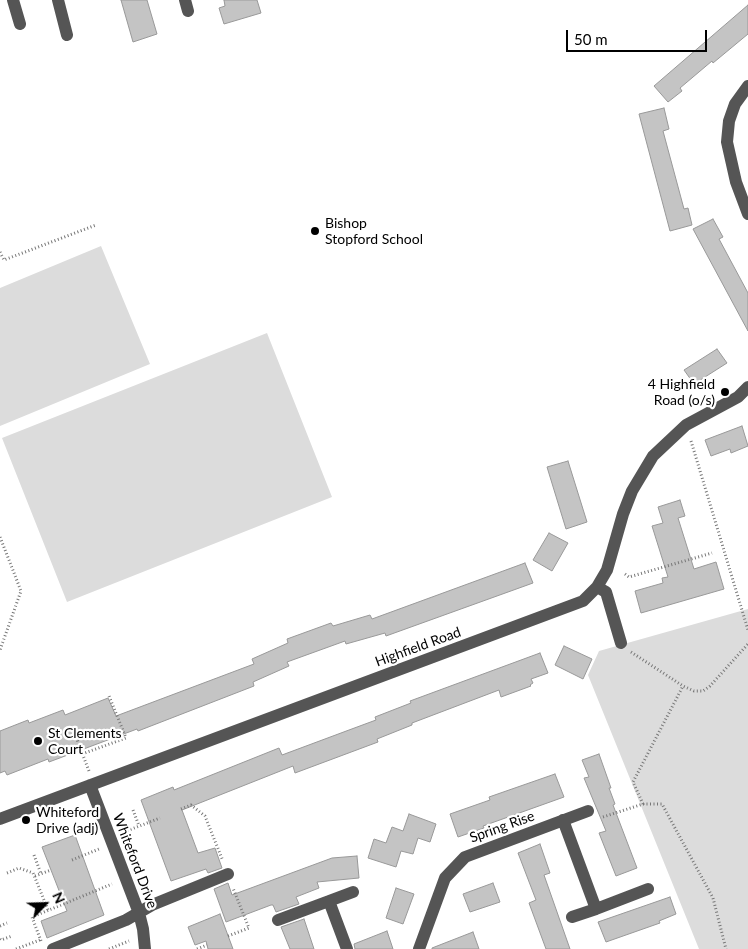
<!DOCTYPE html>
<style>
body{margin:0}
#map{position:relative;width:748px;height:949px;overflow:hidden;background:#fff;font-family:Lato,sans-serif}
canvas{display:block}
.north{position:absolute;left:20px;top:879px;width:50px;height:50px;-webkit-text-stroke:4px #fff;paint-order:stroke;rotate:66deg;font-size:14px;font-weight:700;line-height:20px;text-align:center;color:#000}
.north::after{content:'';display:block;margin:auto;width:18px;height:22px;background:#000;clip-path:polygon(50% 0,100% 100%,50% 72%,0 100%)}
.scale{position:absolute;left:566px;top:30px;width:141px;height:22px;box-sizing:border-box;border:2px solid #000;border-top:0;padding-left:6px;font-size:15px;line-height:18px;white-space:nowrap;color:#000;-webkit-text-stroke:4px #fff;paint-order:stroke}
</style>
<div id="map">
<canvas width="748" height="949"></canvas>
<div class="north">N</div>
<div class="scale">50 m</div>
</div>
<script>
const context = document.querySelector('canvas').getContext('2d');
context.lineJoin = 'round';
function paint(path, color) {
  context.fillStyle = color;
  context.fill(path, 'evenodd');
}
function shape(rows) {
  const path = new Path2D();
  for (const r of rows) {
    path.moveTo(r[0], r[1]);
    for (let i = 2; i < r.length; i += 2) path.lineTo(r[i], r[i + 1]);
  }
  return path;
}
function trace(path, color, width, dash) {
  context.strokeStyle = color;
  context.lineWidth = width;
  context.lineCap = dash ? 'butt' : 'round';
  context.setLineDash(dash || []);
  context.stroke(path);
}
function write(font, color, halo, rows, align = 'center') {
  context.font = font + ' Lato,sans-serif';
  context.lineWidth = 4.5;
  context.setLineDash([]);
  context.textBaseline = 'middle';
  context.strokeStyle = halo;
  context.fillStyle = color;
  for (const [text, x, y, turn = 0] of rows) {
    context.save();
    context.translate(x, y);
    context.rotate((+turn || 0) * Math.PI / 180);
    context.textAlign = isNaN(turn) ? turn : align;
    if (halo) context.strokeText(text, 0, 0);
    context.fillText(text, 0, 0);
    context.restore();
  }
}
paint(shape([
 [101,246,150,364,0,426,0,288],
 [267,333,332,497,67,602,2,438],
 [748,609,748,949,699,949,588,675,599,651]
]), '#dcdcdc');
const building = shape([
 [121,0,147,0,157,34,133,42,121,0],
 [224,0,257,0,261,13,224,24,219,8,225,6,224,0],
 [748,5,748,34,713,63,712,61,680,88,682,91,668,102,654,86,748,5],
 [664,108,669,129,663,131,684,209,688,208,692,225,670,231,639,114,664,108],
 [713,219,723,237,719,239,748,293,748,331,693,229,713,219],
 [717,349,727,363,694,384,684,370,717,349],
 [742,426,748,446,731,453,730,449,711,456,705,440,742,426],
 [568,461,587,522,566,529,547,467,568,461],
 [680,500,685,516,678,518,694,569,716,562,724,589,641,613,635,591,663,583,662,578,668,577,652,526,663,523,658,507,680,500],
 [549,533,568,543,552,571,533,560,549,533],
 [525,563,533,583,386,636,385,633,346,644,345,641,287,662,289,666,253,682,254,686,138,731,137,729,49,762,48,759,7,775,5,771,0,773,0,731,28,720,29,723,63,710,65,715,108,698,116,716,254,664,252,659,288,643,287,639,331,623,333,626,370,615,372,619,525,563],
 [564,646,592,659,583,679,555,665,564,646],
 [540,653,548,673,531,679,533,683,530,685,531,686,501,697,499,690,412,723,412,725,377,739,378,742,295,773,293,766,182,810,198,853,215,848,222,868,208,873,206,869,171,881,141,800,173,787,174,790,279,748,282,755,349,730,376,720,375,717,411,703,410,701,540,653],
 [599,754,611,788,609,788,615,804,613,805,637,868,616,876,599,833,606,831,584,778,589,777,582,760,599,754],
 [555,774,564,797,483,826,484,828,458,837,450,814,490,800,489,797,555,774],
 [409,814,436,824,430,842,418,838,413,854,401,851,396,867,368,858,374,839,386,843,392,827,403,831,409,814],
 [75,835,104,915,47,938,41,921,67,911,42,847,75,835],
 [540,844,550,873,544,875,570,949,546,949,529,903,536,900,518,853,540,844],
 [357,856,359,878,317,882,319,888,296,897,299,904,276,912,273,905,271,905,226,922,214,889,228,883,232,895,332,858,357,856],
 [493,883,500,902,470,912,463,894,493,883],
 [396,888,414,894,403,924,386,918,396,888],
 [670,897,676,914,659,921,660,923,606,942,598,922,670,897],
 [220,914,233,949,208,949,206,941,195,945,188,927,220,914],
 [304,919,314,949,290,949,281,927,304,919],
 [387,931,393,949,355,949,354,944,387,931],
 [473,932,479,949,432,949,432,948,473,932]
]);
paint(building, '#c4c4c4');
trace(building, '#999', 1);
trace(shape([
 [0,252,4,260,96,225],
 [691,441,748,630],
 [0,537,21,591,0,650],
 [625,574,629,577,712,553],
 [631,652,683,686,694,691,703,691,710,686,748,644],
 [75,734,89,771],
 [82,754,126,738,109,696],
 [643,804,662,804,713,898,726,949],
 [181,809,191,805,205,816,223,861],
 [133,810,139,826],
 [603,817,643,804,633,782,683,686],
 [124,832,160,818],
 [34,855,41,874],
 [72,860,99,849],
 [7,873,19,868,33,873,48,910],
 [35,876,51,870],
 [0,926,7,923],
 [228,936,249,928,233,888],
 [0,939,1,940,12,936],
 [41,941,32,917,112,884],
 [16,949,40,940],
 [109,949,129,941],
 [197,949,207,945]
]), '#777', 3, [1, 2.5]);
trace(shape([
 [13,0,20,24],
 [58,0,67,35],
 [185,0,188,11],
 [748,86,735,104,729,121,727,142,736,182,748,214],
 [597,587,606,592,621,643],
 [90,785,139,913,143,929,145,949],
 [0,819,583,601,597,587,607,570,623,514,632,491,653,456,686,425,738,397,748,387],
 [563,820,596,909,648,889],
 [329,901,353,892],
 [572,917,596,909],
 [278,920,329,901,347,949],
 [53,949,126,920,152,905,228,874],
 [419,949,445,878,465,857,588,811]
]), '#555', 12);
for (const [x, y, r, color] of [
 [315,231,5,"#000"],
 [725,392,5,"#000"],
 [38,741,5,"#000"],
 [26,820,5,"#000"]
]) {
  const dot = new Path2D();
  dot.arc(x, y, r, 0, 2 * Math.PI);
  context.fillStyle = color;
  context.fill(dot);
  trace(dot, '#fff', 2);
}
write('14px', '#000', '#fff', [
 ["Bishop",325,223],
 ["Stopford School",325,239],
 ["4 Highfield",715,384,"right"],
 ["Road (o/s)",715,400,"right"],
 ["St Clements",48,733],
 ["Court",48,749],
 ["Whiteford",36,812],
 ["Drive (adj)",36,828]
], 'left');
write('14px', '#000', '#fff', [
 ["Highfield Road",418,647,-20],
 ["Spring Rise",502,827,-20],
 ["Whiteford Drive",135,861,69]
]);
</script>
